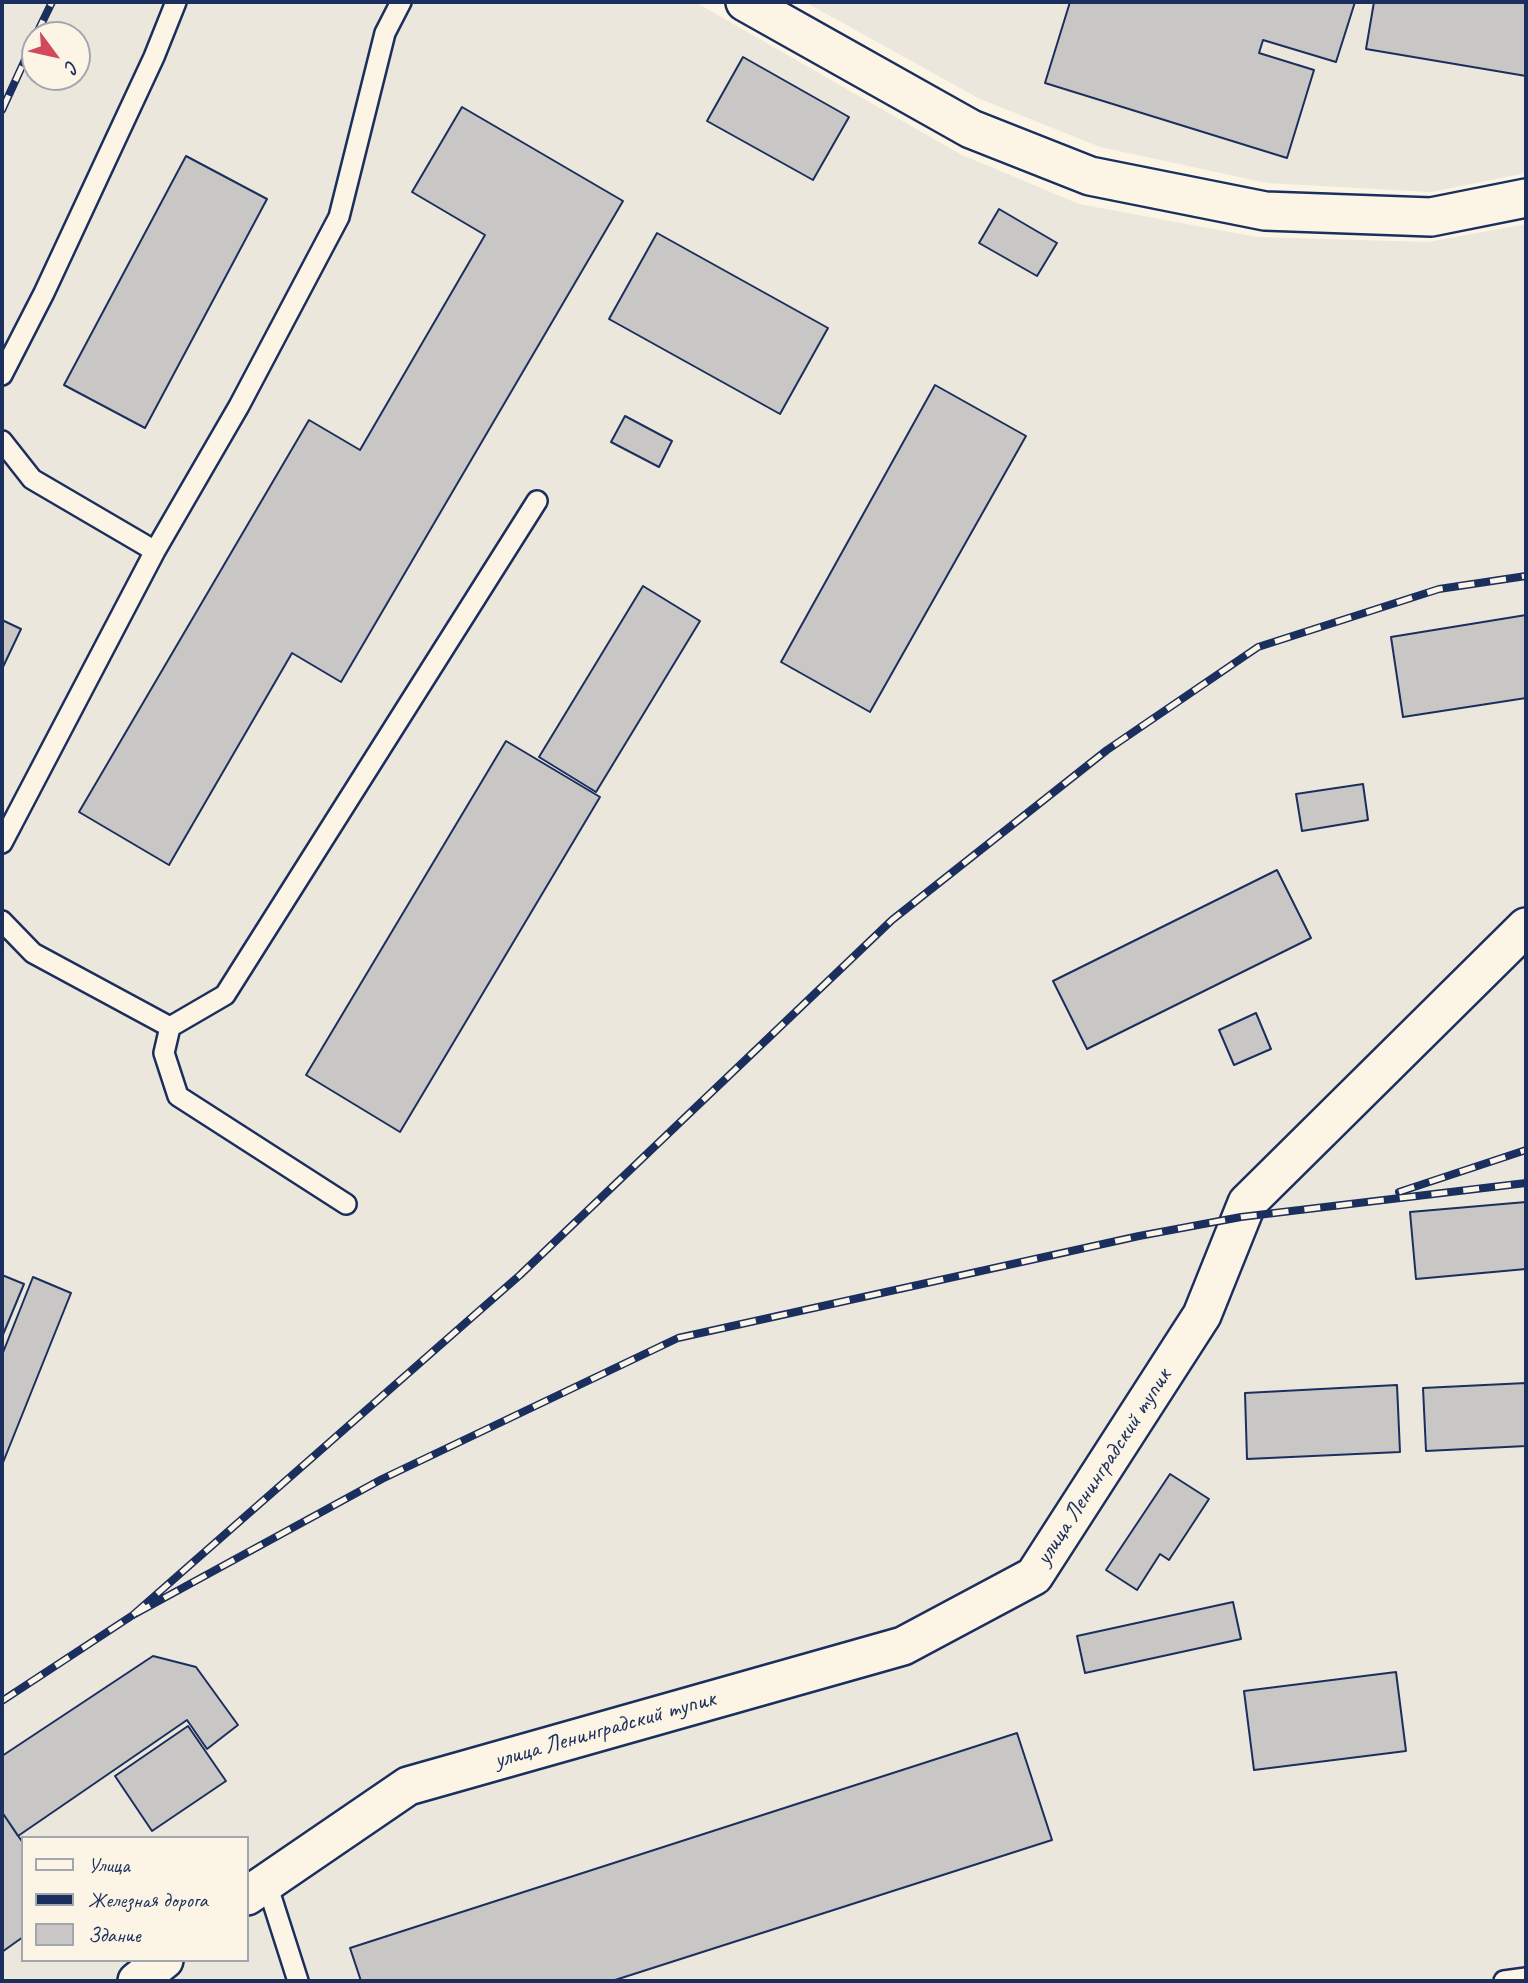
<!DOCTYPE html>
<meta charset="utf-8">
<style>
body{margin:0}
#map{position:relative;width:1528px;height:1983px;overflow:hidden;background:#fcf5e5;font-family:Caveat,sans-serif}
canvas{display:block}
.frame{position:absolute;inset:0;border:4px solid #1b2f5e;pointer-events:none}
.legend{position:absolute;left:21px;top:1836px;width:228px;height:126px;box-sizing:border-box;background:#fcf5e5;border:2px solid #a2a6af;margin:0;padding:9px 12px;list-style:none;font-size:21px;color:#1b2f5e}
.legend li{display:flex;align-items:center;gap:14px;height:35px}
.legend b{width:35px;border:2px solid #a2a6af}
.north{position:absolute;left:21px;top:21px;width:70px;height:70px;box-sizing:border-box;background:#fcf5e5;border:2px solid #a2a6af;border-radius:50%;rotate:123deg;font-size:19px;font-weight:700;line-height:28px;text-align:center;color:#1b2f5e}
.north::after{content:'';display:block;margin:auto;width:24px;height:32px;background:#d1495b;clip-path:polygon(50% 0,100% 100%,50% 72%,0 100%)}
</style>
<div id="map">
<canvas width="1528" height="1983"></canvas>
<div class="frame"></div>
<ul class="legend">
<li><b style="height:9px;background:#fcf5e5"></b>Улица</li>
<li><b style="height:9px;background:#1b2f5e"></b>Железная дорога</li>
<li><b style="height:19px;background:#c8c7c6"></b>Здание</li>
</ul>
<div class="north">С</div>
</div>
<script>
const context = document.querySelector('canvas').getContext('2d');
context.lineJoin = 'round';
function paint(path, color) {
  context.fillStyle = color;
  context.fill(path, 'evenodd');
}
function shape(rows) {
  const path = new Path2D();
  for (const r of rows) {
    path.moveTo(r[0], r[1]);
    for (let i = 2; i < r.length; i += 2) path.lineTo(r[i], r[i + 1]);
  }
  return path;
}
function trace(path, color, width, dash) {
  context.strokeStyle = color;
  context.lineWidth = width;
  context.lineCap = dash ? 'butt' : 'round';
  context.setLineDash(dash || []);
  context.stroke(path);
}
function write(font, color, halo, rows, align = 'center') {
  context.font = font + ' Caveat,sans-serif';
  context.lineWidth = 5;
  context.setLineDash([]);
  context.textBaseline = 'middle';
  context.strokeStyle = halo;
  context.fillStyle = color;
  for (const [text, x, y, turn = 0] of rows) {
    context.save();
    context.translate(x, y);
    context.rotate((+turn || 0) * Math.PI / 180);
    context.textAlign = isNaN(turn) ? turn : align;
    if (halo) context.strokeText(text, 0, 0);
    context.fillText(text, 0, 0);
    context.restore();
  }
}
paint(shape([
 [2,2,695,2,960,154,1079,204,1257,237,1428,242,1526,224,1526,1981,2,1981],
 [35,35,77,35,77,77,35,77],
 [23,1838,247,1838,247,1960,23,1960],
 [805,2,1526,2,1526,173,1431,192,1267,183,1100,147,978,98]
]), '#ece7dc');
const building = shape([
 [1070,2,1355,2,1336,62,1263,40,1259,53,1314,70,1287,158,1045,83,1070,2],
 [1374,2,1526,2,1526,76,1366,49,1374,2],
 [743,57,849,117,813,180,707,121,743,57],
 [462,107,623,201,341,682,292,653,169,865,79,812,309,420,360,450,485,235,412,192,462,107],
 [186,156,267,199,145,428,64,385,186,156],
 [999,209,1057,243,1037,276,979,243,999,209],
 [657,233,828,328,780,414,609,319,657,233],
 [935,385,1026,436,870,712,781,662,935,385],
 [625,416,672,441,659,467,611,442,625,416],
 [643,586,700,621,596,792,539,757,643,586],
 [1526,615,1526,698,1403,717,1391,637,1526,615],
 [2,620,21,629,2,669,2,620],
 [506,741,600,797,400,1132,306,1075,506,741],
 [1363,784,1368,820,1302,831,1296,794,1363,784],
 [1277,870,1311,938,1087,1049,1053,981,1277,870],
 [1256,1013,1271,1049,1234,1065,1219,1030,1256,1013],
 [1526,1202,1526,1269,1416,1279,1410,1212,1526,1202],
 [2,1275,24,1284,2,1337,2,1275],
 [33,1277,71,1293,2,1465,2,1355,33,1277],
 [1526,1383,1526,1446,1426,1451,1423,1388,1526,1383],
 [1397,1385,1400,1452,1247,1459,1245,1393,1397,1385],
 [1170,1474,1209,1499,1169,1560,1160,1554,1137,1590,1106,1570,1170,1474],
 [1233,1602,1241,1639,1085,1673,1077,1636,1233,1602],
 [153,1656,196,1667,238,1725,207,1749,187,1720,18,1836,2,1812,2,1756,153,1656],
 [1396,1672,1406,1751,1254,1770,1244,1691,1396,1672],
 [188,1726,226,1781,152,1831,115,1776,188,1726],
 [1017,1733,1052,1840,612,1981,361,1981,350,1948,1017,1733],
 [2,1812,23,1843,23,1937,2,1952,2,1812]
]);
paint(building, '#c8c7c6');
trace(building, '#1b2f5e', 2);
const lane = shape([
 [2,375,44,293,154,57,176,2],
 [2,441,32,479,155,551,2,843],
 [155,551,239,406,339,217,385,33,401,2],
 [2,921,33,953,170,1027,225,995,537,501],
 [170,1027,164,1053,178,1096,346,1204],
 [266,1881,298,1981],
 [1504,1981,1526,1978]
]);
const street = shape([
 [745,2,971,129,1090,176,1265,211,1431,217,1526,198],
 [247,1896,408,1786,903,1646,1034,1576,1202,1315,1247,1203,1526,927],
 [137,1981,164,1960]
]);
trace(lane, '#1b2f5e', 24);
trace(street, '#1b2f5e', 42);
trace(lane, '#fcf5e5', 19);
trace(street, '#fcf5e5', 37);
const rail = shape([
 [36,35,52,2],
 [2,110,35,38],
 [1399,1192,1526,1150],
 [133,1615,520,1275,892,920,1107,750,1258,647,1439,589,1526,576],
 [2,1701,133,1615,382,1479,678,1338,1139,1236,1241,1217,1526,1183]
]);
trace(rail, '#1b2f5e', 8);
trace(rail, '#fcf5e5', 5, [16]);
write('24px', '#1b2f5e', '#fcf5e5', [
 ["улица Ленинградский тупик",1104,1467,-57],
 ["улица Ленинградский тупик",605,1730,-16]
]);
</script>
